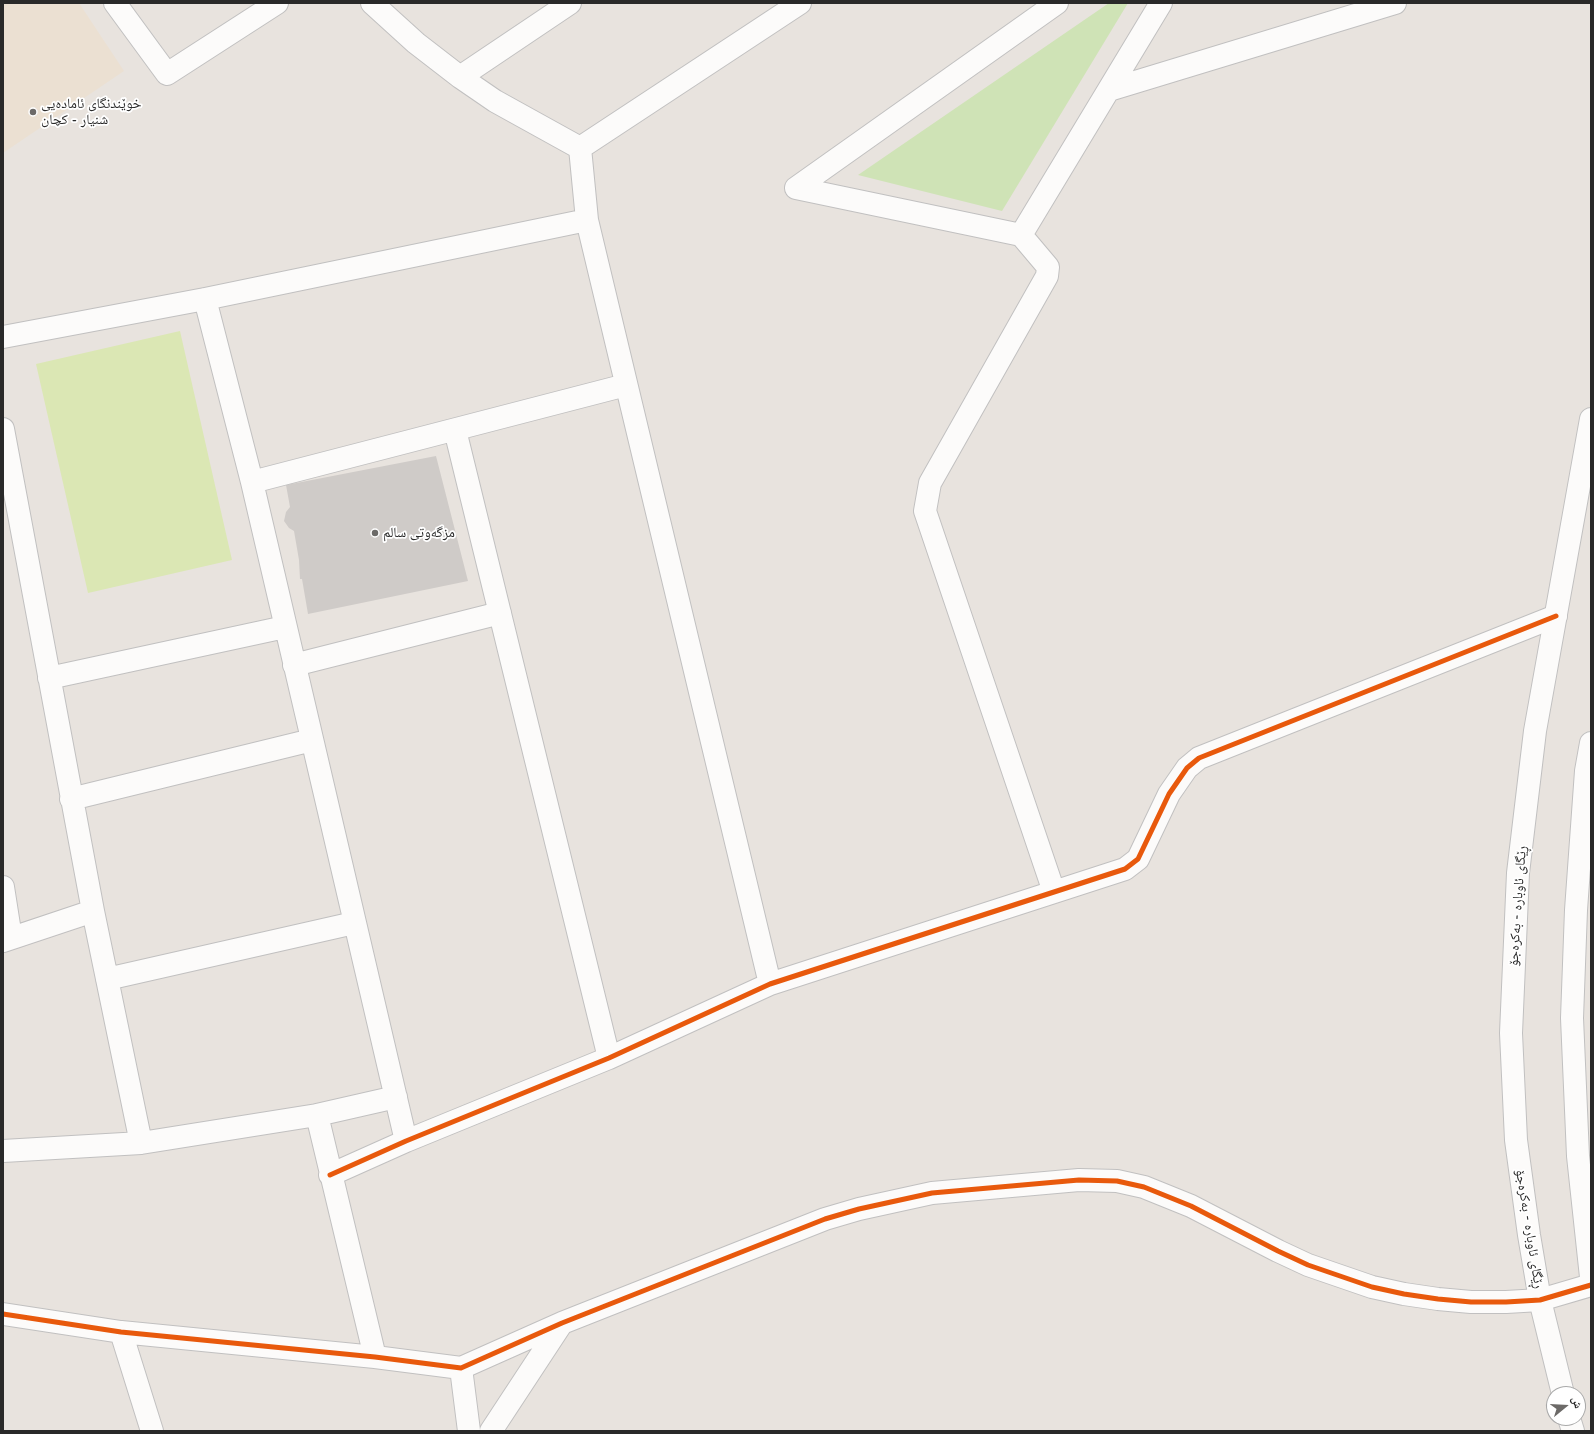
<!DOCTYPE html>
<meta charset="utf-8">
<style>
body{margin:0}
#map{position:relative;width:1594px;height:1434px;overflow:hidden;background:#e8e3de;font-family:"Varela Round","Noto Naskh Arabic",sans-serif}
canvas{display:block}
.frame{position:absolute;inset:0;border:4px solid #292929;pointer-events:none}
.north{position:absolute;left:1546px;top:1386px;width:40px;height:40px;box-sizing:border-box;background:#fff;border:1px solid #a9a9a9;border-radius:50%;rotate:72deg;font-size:11px;font-weight:700;line-height:16px;text-align:center;color:#292929}
.north::after{content:'';display:block;margin:auto;width:14px;height:18px;background:#6c6a68;clip-path:polygon(50% 0,100% 100%,50% 72%,0 100%)}
</style>
<div id="map">
<canvas width="1594" height="1434"></canvas>
<div class="frame"></div>
<div class="north">ش</div>
</div>
<script>
const context = document.querySelector('canvas').getContext('2d');
context.lineJoin = 'round';
function paint(path, color) {
  context.fillStyle = color;
  context.fill(path, 'evenodd');
}
function shape(rows) {
  const path = new Path2D();
  for (const r of rows) {
    path.moveTo(r[0], r[1]);
    for (let i = 2; i < r.length; i += 2) path.lineTo(r[i], r[i + 1]);
  }
  return path;
}
function trace(path, color, width, dash) {
  context.strokeStyle = color;
  context.lineWidth = width;
  context.lineCap = dash ? 'butt' : 'round';
  context.setLineDash(dash || []);
  context.stroke(path);
}
function write(font, color, halo, rows, align = 'center') {
  context.font = font + ' "Varela Round","Noto Naskh Arabic",sans-serif';
  context.lineWidth = 3.5;
  context.setLineDash([]);
  context.textBaseline = 'middle';
  context.strokeStyle = halo;
  context.fillStyle = color;
  for (const [text, x, y, turn = 0] of rows) {
    context.save();
    context.translate(x, y);
    context.rotate((+turn || 0) * Math.PI / 180);
    context.textAlign = isNaN(turn) ? turn : align;
    if (halo) context.strokeText(text, 0, 0);
    context.fillText(text, 0, 0);
    context.restore();
  }
}
paint(shape([
 [3,3,79,3,124,71,3,153]
]), '#ebe0d2');
paint(shape([
 [1109,3,1128,3,1002,211,858,175]
]), '#cfe3b6');
paint(shape([
 [180,331,232,560,88,593,36,364]
]), '#dbe7b4');
paint(shape([
 [436,456,468,581,308,614,302,579,300,579,299,560,294,531,289,528,284,521,286,512,290,507,286,485]
]), '#cfcbc8');
const minor = shape([
 [115,3,167,74,277,3],
 [372,3,416,43,460,77,495,101,580,148],
 [460,77,570,3],
 [1109,90,1395,3],
 [580,148,587,220,770,984],
 [580,148,800,3],
 [796,188,1021,235,1161,3],
 [796,188,1057,3],
 [1021,235,1048,267,1047,276,930,483,925,511,1054,892],
 [205,299,252,482,406,1141],
 [3,337,205,299,587,220],
 [3,429,93,911,141,1143],
 [455,430,609,1058],
 [252,482,626,385],
 [294,665,500,613],
 [49,678,285,627],
 [71,799,312,740],
 [3,887,11,938],
 [3,941,93,911],
 [107,979,354,923],
 [317,1115,375,1357],
 [3,1151,141,1143,317,1115,396,1097],
 [330,1175,406,1141,609,1058,770,984,1125,869,1138,859,1169,794,1187,768,1199,758,1556,616],
 [3,1314,121,1332,375,1357,461,1368,562,1323,825,1219,859,1209,932,1193,1079,1180,1117,1181,1144,1187,1191,1206,1278,1251,1308,1265,1372,1287,1404,1294,1438,1299,1471,1302,1506,1302,1540,1300,1591,1285],
 [121,1332,152,1431],
 [461,1368,469,1431],
 [491,1431,562,1323]
]);
const secondary = shape([
 [1591,743,1586,771,1576,910,1572,1018,1578,1156,1591,1277],
 [1563,1394,1540,1300,1529,1235,1516,1140,1511,1033,1518,873,1535,731,1591,419],
 [1569,1418,1573,1431]
]);
trace(minor, '#c1c0c0', 24);
trace(secondary, '#c1c0c0', 24);
trace(minor, '#fcfbfa', 22);
trace(secondary, '#fcfbfa', 22);
trace(shape([
 [330,1175,406,1141,609,1058,770,984,1125,869,1138,859,1169,794,1187,768,1199,758,1556,616],
 [3,1314,121,1332,375,1357,461,1368,562,1323,825,1219,859,1209,932,1193,1079,1180,1117,1181,1144,1187,1191,1206,1278,1251,1308,1265,1372,1287,1404,1294,1438,1299,1471,1302,1506,1302,1540,1300,1591,1285]
]), '#e8590c', 5);
for (const [x, y, r, color] of [
 [33,112,4,"#6c6a68"],
 [375,533,4,"#6c6a68"]
]) {
  const dot = new Path2D();
  dot.arc(x, y, r, 0, 2 * Math.PI);
  context.fillStyle = color;
  context.fill(dot);
  trace(dot, '#fff', 1.5);
}
write('14px', '#292929', '#fff', [
 ["خوێندنگای ئامادەیی",41,104],
 ["شنیار - کچان",41,120],
 ["مزگەوتی سالم",383,533]
], 'left');
write('14px', '#292929', '#fff', [
 ["ڕێگای ئاوبارە - بەکرەجۆ",1518,906,-86],
 ["ڕێگای ئاوبارە - بەکرەجۆ",1529,1229,81]
]);
</script>
